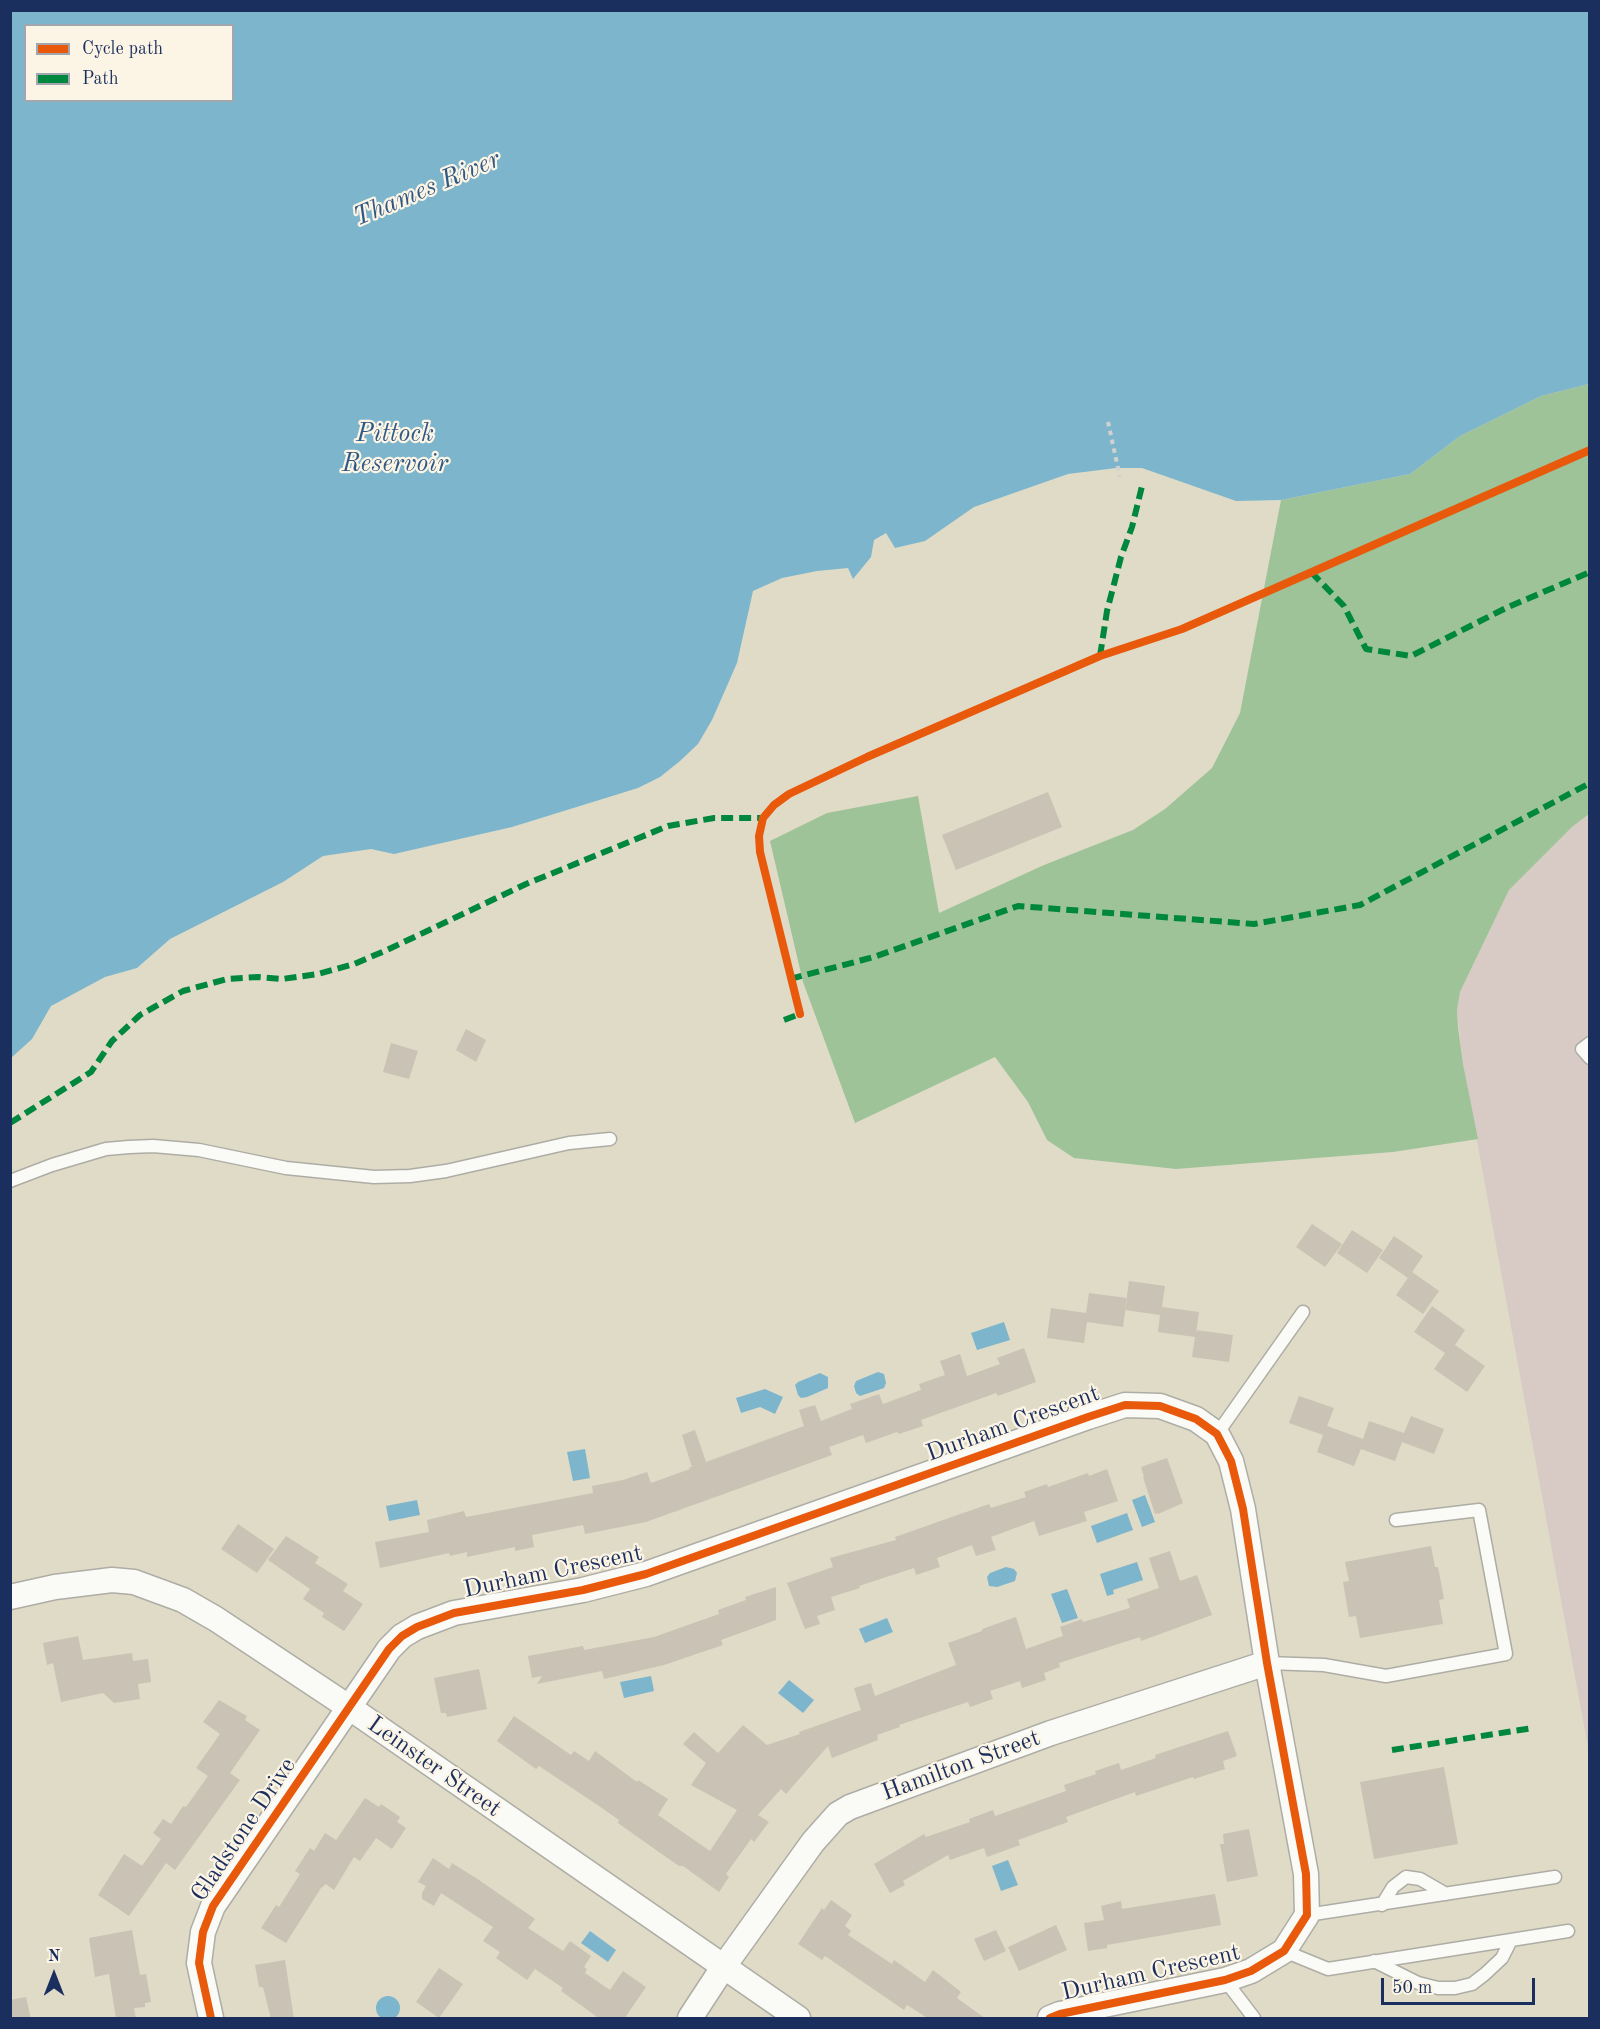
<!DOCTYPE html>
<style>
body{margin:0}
#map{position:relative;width:1600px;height:2029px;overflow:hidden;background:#dfdbc7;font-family:"Old Standard TT",serif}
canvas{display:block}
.frame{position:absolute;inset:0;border:12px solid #1b2f5e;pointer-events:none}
.legend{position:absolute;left:24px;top:24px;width:210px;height:78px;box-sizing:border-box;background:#fcf5e5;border:2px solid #a2a6af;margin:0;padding:8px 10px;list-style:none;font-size:18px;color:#1b2f5e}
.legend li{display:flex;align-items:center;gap:12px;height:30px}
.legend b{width:30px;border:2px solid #a2a6af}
.north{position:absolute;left:24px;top:1945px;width:60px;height:60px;-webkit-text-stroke:4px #fcf5e5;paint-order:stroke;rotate:0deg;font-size:16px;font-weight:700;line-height:24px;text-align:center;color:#1b2f5e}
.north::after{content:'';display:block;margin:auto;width:21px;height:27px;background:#1b2f5e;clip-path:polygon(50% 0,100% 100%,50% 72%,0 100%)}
.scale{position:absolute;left:1381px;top:1978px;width:154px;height:27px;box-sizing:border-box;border:3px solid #1b2f5e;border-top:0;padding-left:8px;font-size:18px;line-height:21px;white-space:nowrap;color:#1b2f5e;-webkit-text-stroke:4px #fcf5e5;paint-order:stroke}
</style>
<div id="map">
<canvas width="1600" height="2029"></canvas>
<div class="frame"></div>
<ul class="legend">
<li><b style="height:8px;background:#e8590c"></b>Cycle path</li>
<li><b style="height:8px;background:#00873e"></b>Path</li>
</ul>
<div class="north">N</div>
<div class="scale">50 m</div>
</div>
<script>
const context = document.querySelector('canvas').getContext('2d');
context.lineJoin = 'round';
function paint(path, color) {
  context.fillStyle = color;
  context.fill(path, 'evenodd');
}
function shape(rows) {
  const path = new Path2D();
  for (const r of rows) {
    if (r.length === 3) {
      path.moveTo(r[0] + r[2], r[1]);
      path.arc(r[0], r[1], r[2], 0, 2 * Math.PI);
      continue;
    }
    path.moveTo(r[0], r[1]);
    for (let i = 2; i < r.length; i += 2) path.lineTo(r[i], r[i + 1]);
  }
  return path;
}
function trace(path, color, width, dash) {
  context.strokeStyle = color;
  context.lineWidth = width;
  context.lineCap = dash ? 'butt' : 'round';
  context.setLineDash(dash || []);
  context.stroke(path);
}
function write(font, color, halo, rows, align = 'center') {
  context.font = font + ' "Old Standard TT",serif';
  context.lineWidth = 4.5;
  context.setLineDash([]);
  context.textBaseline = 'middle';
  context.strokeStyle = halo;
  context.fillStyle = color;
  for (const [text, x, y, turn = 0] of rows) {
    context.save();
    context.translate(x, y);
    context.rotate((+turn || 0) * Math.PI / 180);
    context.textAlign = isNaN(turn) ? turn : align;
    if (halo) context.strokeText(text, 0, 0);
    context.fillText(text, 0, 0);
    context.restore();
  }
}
paint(shape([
 [1589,814,1589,1753,1463,1064,1457,1010,1460,992,1509,890,1572,827]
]), '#d8cbc5');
paint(shape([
 [1589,384,1589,814,1572,827,1509,890,1460,992,1457,1010,1458,1027,1463,1064,1478,1139,1393,1152,1176,1169,1074,1158,1047,1140,1028,1102,995,1057,855,1123,803,982,770,841,827,813,918,796,939,913,1044,865,1133,830,1165,809,1212,768,1240,713,1281,500,1410,474,1460,436,1541,396]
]), '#9ec399');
paint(shape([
 [11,10,1589,11,1589,384,1541,396,1460,436,1410,474,1281,500,1236,501,1142,468,1116,468,1068,474,974,507,925,541,895,548,886,533,874,540,871,557,853,579,848,568,817,571,782,578,753,591,737,663,712,720,698,744,680,761,660,777,638,788,512,827,394,854,371,849,323,856,283,882,170,939,137,968,105,977,51,1006,32,1039,11,1058],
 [26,26,232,26,232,100,26,100],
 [1004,1322,1010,1340,977,1350,971,1333],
 [878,1372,884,1374,886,1383,884,1388,860,1396,856,1393,854,1386,856,1381],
 [820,1373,828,1377,828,1388,807,1397,801,1398,798,1395,795,1385,798,1382],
 [765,1389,783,1397,775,1414,760,1407,741,1413,736,1398],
 [585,1449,590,1478,573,1481,567,1452],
 [1145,1495,1155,1522,1142,1527,1132,1500],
 [417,1500,420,1515,389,1521,386,1506],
 [1127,1513,1133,1530,1097,1543,1091,1526],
 [1137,1562,1143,1580,1113,1590,1114,1594,1107,1596,1100,1574],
 [1006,1567,1014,1569,1017,1573,1015,1581,997,1587,989,1586,987,1577,990,1573],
 [1067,1589,1078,1618,1062,1623,1051,1594],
 [887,1618,893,1632,865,1643,859,1629],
 [651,1676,654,1691,624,1698,620,1682],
 [789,1680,814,1700,803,1713,778,1693],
 [1008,1860,1018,1885,1001,1891,992,1866],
 [590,1931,616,1950,608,1962,581,1943],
 [388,2008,12]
]), '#7db5cc');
paint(shape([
 [1048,792,1062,827,956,870,942,835],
 [466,1029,486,1040,476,1062,456,1050],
 [391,1043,418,1051,409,1079,383,1072],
 [1312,1224,1342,1244,1325,1267,1296,1247],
 [1352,1230,1383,1250,1367,1273,1337,1253],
 [1394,1236,1423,1256,1408,1278,1379,1258],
 [1412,1272,1439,1291,1423,1314,1396,1295],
 [1129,1281,1165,1286,1162,1307,1199,1312,1196,1334,1196,1330,1233,1335,1229,1362,1192,1357,1195,1337,1158,1332,1160,1315,1125,1310],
 [1089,1293,1127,1298,1123,1327,1087,1322,1084,1343,1047,1338,1051,1308,1086,1313],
 [1432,1306,1465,1330,1455,1345,1485,1366,1467,1392,1434,1369,1445,1353,1414,1332],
 [1024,1348,1036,1382,998,1396,996,1393,921,1420,923,1426,899,1434,897,1432,866,1443,863,1435,829,1447,832,1455,646,1522,585,1534,583,1525,532,1535,534,1547,515,1551,515,1547,467,1557,467,1552,450,1556,449,1553,380,1568,375,1542,429,1532,427,1520,464,1511,466,1517,593,1493,592,1486,623,1480,647,1472,651,1483,690,1469,689,1467,692,1467,682,1435,695,1430,706,1462,804,1426,799,1410,815,1405,821,1421,852,1409,850,1404,879,1394,883,1404,921,1390,919,1384,945,1375,940,1361,960,1354,967,1376,1000,1364,997,1358],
 [1299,1396,1334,1408,1327,1426,1363,1439,1369,1421,1404,1433,1411,1416,1444,1429,1434,1454,1402,1442,1395,1461,1361,1449,1354,1466,1317,1452,1323,1435,1289,1423],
 [1167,1458,1183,1503,1158,1514,1158,1513,1155,1514,1143,1477,1144,1477,1141,1467],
 [1107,1469,1118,1501,1084,1512,1087,1521,1039,1536,1034,1521,991,1537,996,1550,976,1556,972,1545,937,1558,940,1567,916,1575,914,1568,859,1586,860,1588,831,1597,835,1610,817,1616,820,1624,805,1629,787,1583,833,1567,830,1558,896,1540,895,1537,989,1504,991,1508,1026,1497,1024,1492,1047,1484,1048,1487,1088,1473,1089,1476],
 [238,1524,274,1549,257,1573,221,1549],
 [286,1536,319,1557,315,1563,348,1584,343,1591,363,1604,344,1631,322,1617,324,1613,303,1599,310,1589,268,1560],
 [1431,1546,1435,1567,1438,1567,1444,1599,1439,1600,1443,1624,1360,1638,1356,1616,1349,1617,1343,1582,1349,1581,1345,1562],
 [1170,1551,1180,1581,1197,1575,1212,1615,1141,1641,1140,1637,1059,1663,1060,1667,1044,1673,1046,1680,1022,1688,1020,1681,990,1691,993,1699,970,1707,968,1702,899,1725,900,1727,877,1735,878,1740,832,1758,828,1746,786,1794,781,1789,758,1815,769,1822,754,1842,751,1839,726,1874,729,1877,719,1892,683,1866,679,1866,649,1845,618,1823,619,1820,599,1806,539,1766,536,1769,497,1741,514,1716,571,1755,574,1751,589,1761,595,1751,637,1782,638,1780,668,1799,658,1815,710,1851,737,1810,691,1785,706,1763,683,1744,694,1732,718,1753,743,1725,767,1745,800,1734,799,1732,861,1710,854,1688,871,1683,875,1696,956,1665,948,1643,982,1631,982,1629,1016,1617,1026,1649,1063,1636,1060,1627,1082,1619,1083,1622,1130,1608,1127,1599,1159,1588,1149,1558],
 [776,1587,776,1620,721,1640,723,1645,664,1665,604,1679,602,1671,537,1684,542,1676,532,1678,528,1656,583,1646,584,1650,654,1637,719,1614,718,1610,746,1600,745,1597],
 [78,1636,83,1660,132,1653,133,1661,148,1659,151,1682,138,1684,140,1699,114,1703,103,1693,61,1702,53,1663,47,1665,43,1643],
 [479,1669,487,1709,447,1717,446,1713,441,1713,434,1678],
 [219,1700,247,1716,245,1720,260,1730,230,1773,240,1780,175,1870,166,1863,129,1916,98,1895,124,1854,142,1866,161,1839,153,1833,163,1819,171,1824,183,1806,186,1807,208,1776,196,1768,220,1734,203,1722],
 [1228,1731,1237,1756,1223,1761,1225,1769,1194,1779,1193,1777,1136,1796,1135,1792,1066,1817,1068,1822,1018,1840,1020,1845,987,1857,984,1848,950,1860,948,1855,903,1881,905,1885,890,1893,874,1864,924,1834,926,1837,970,1822,969,1819,993,1810,995,1816,1066,1791,1064,1785,1096,1774,1095,1771,1119,1763,1121,1770,1156,1758,1155,1755],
 [1444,1767,1458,1844,1374,1859,1360,1782],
 [365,1798,379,1807,381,1804,400,1817,397,1822,406,1828,392,1849,376,1838,360,1861,354,1857,334,1890,326,1884,321,1888,286,1943,261,1928,276,1905,279,1907,300,1874,295,1871,310,1848,314,1851,325,1833,336,1840],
 [1249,1829,1258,1876,1227,1882,1220,1844,1224,1844,1223,1834],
 [433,1858,449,1869,452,1863,479,1880,535,1919,528,1928,563,1951,570,1941,591,1956,584,1967,587,1969,585,1973,610,1990,623,1971,646,1987,624,2019,600,2019,561,1991,563,1988,535,1969,527,1980,496,1958,500,1952,483,1941,493,1927,441,1893,434,1906,422,1899,422,1893,426,1886,418,1882],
 [1215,1894,1221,1925,1107,1945,1107,1948,1088,1951,1084,1923,1104,1920,1101,1906,1121,1901,1122,1909],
 [831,1900,852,1915,845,1926,851,1931,848,1935,892,1964,894,1960,925,1982,933,1970,961,1992,957,1998,986,2019,929,2019,907,2005,904,2010,825,1956,822,1960,798,1944,822,1908,824,1910],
 [1056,1925,1067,1950,1019,1971,1008,1947],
 [132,1930,140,1975,146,1974,151,2002,145,2003,145,2007,134,2008,136,2019,116,2019,109,1974,95,1977,89,1938],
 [996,1930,1006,1951,984,1961,974,1939],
 [285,1960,294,2019,271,2019,263,1987,259,1987,255,1965],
 [439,1968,463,1984,439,2018,416,2002],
 [26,1997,31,2019,10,2019,10,2000]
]), '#cac2b4');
const service = shape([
 [1590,1043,1582,1049,1590,1058],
 [10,1181,52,1165,106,1149,129,1147,153,1146,199,1150,286,1168,374,1177,410,1176,446,1171,569,1143,610,1139],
 [1217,1434,1303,1312],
 [1267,1663,1324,1665,1386,1676,1506,1654,1479,1510,1396,1520],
 [1382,1905,1393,1887,1406,1877,1420,1879,1446,1894],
 [1307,1915,1555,1877],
 [1284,1951,1328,1969,1568,1931],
 [1374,1961,1418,1983,1438,1988,1455,1988,1472,1984,1485,1974,1502,1958,1511,1940],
 [1225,1980,1254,2018]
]);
const minor = shape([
 [10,1597,55,1587,112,1580,134,1582,183,1600,216,1619,350,1708,798,2018],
 [211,2018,199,1963,203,1932,213,1906,389,1649,402,1636,417,1627,454,1613,583,1590,646,1574,1088,1417,1125,1405,1160,1406,1196,1419,1217,1434,1231,1461,1243,1509,1267,1663,1306,1874,1307,1915,1284,1951,1251,1971,1225,1980,1060,2014,1050,2018],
 [690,2018,724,1966,813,1842,838,1814,850,1807,1051,1733,1267,1663]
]);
trace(service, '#aeada5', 15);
trace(minor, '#aeada5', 27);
trace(shape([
 [1108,422,1120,477]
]), '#d1d1cf', 4, [4.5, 4.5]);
trace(service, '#fafaf7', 12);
trace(minor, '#fafaf7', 24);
trace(shape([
 [1311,572,1344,606,1366,649,1411,656,1506,608,1590,572],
 [1100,656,1107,611,1121,557,1132,527,1143,482],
 [790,979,874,957,1018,906,1254,924,1360,905,1590,783],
 [784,1020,800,1014],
 [10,1123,91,1072,112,1041,140,1015,183,991,227,979,258,977,282,979,318,974,354,964,387,950,526,884,668,826,714,818,763,818],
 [1392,1750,1533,1728]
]), '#00873e', 6, [12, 6]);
trace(shape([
 [800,1014,760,852,759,836,763,818,774,805,789,794,867,757,1100,656,1182,629,1590,450],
 [211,2018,199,1963,203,1932,213,1906,389,1649,402,1636,417,1627,454,1613,583,1590,646,1574,1088,1417,1125,1405,1160,1406,1196,1419,1217,1434,1231,1461,1243,1509,1267,1663,1306,1874,1307,1915,1284,1951,1251,1971,1225,1980,1060,2014,1050,2018]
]), '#e8590c', 8);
write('24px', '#1b2f5e', '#fcf5e5', [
 ["Durham Crescent",1013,1424,-20],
 ["Durham Crescent",553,1572,-12],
 ["Hamilton Street",961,1766,-20],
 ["Leinster Street",434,1767,35],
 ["Gladstone Drive",244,1830,-56],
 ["Durham Crescent",1151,1973,-13]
]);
write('italic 26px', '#2f5885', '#fcf5e5', [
 ["Thames River",427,189,-23],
 ["Pittock",395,434],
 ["Reservoir",395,464]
]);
</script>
